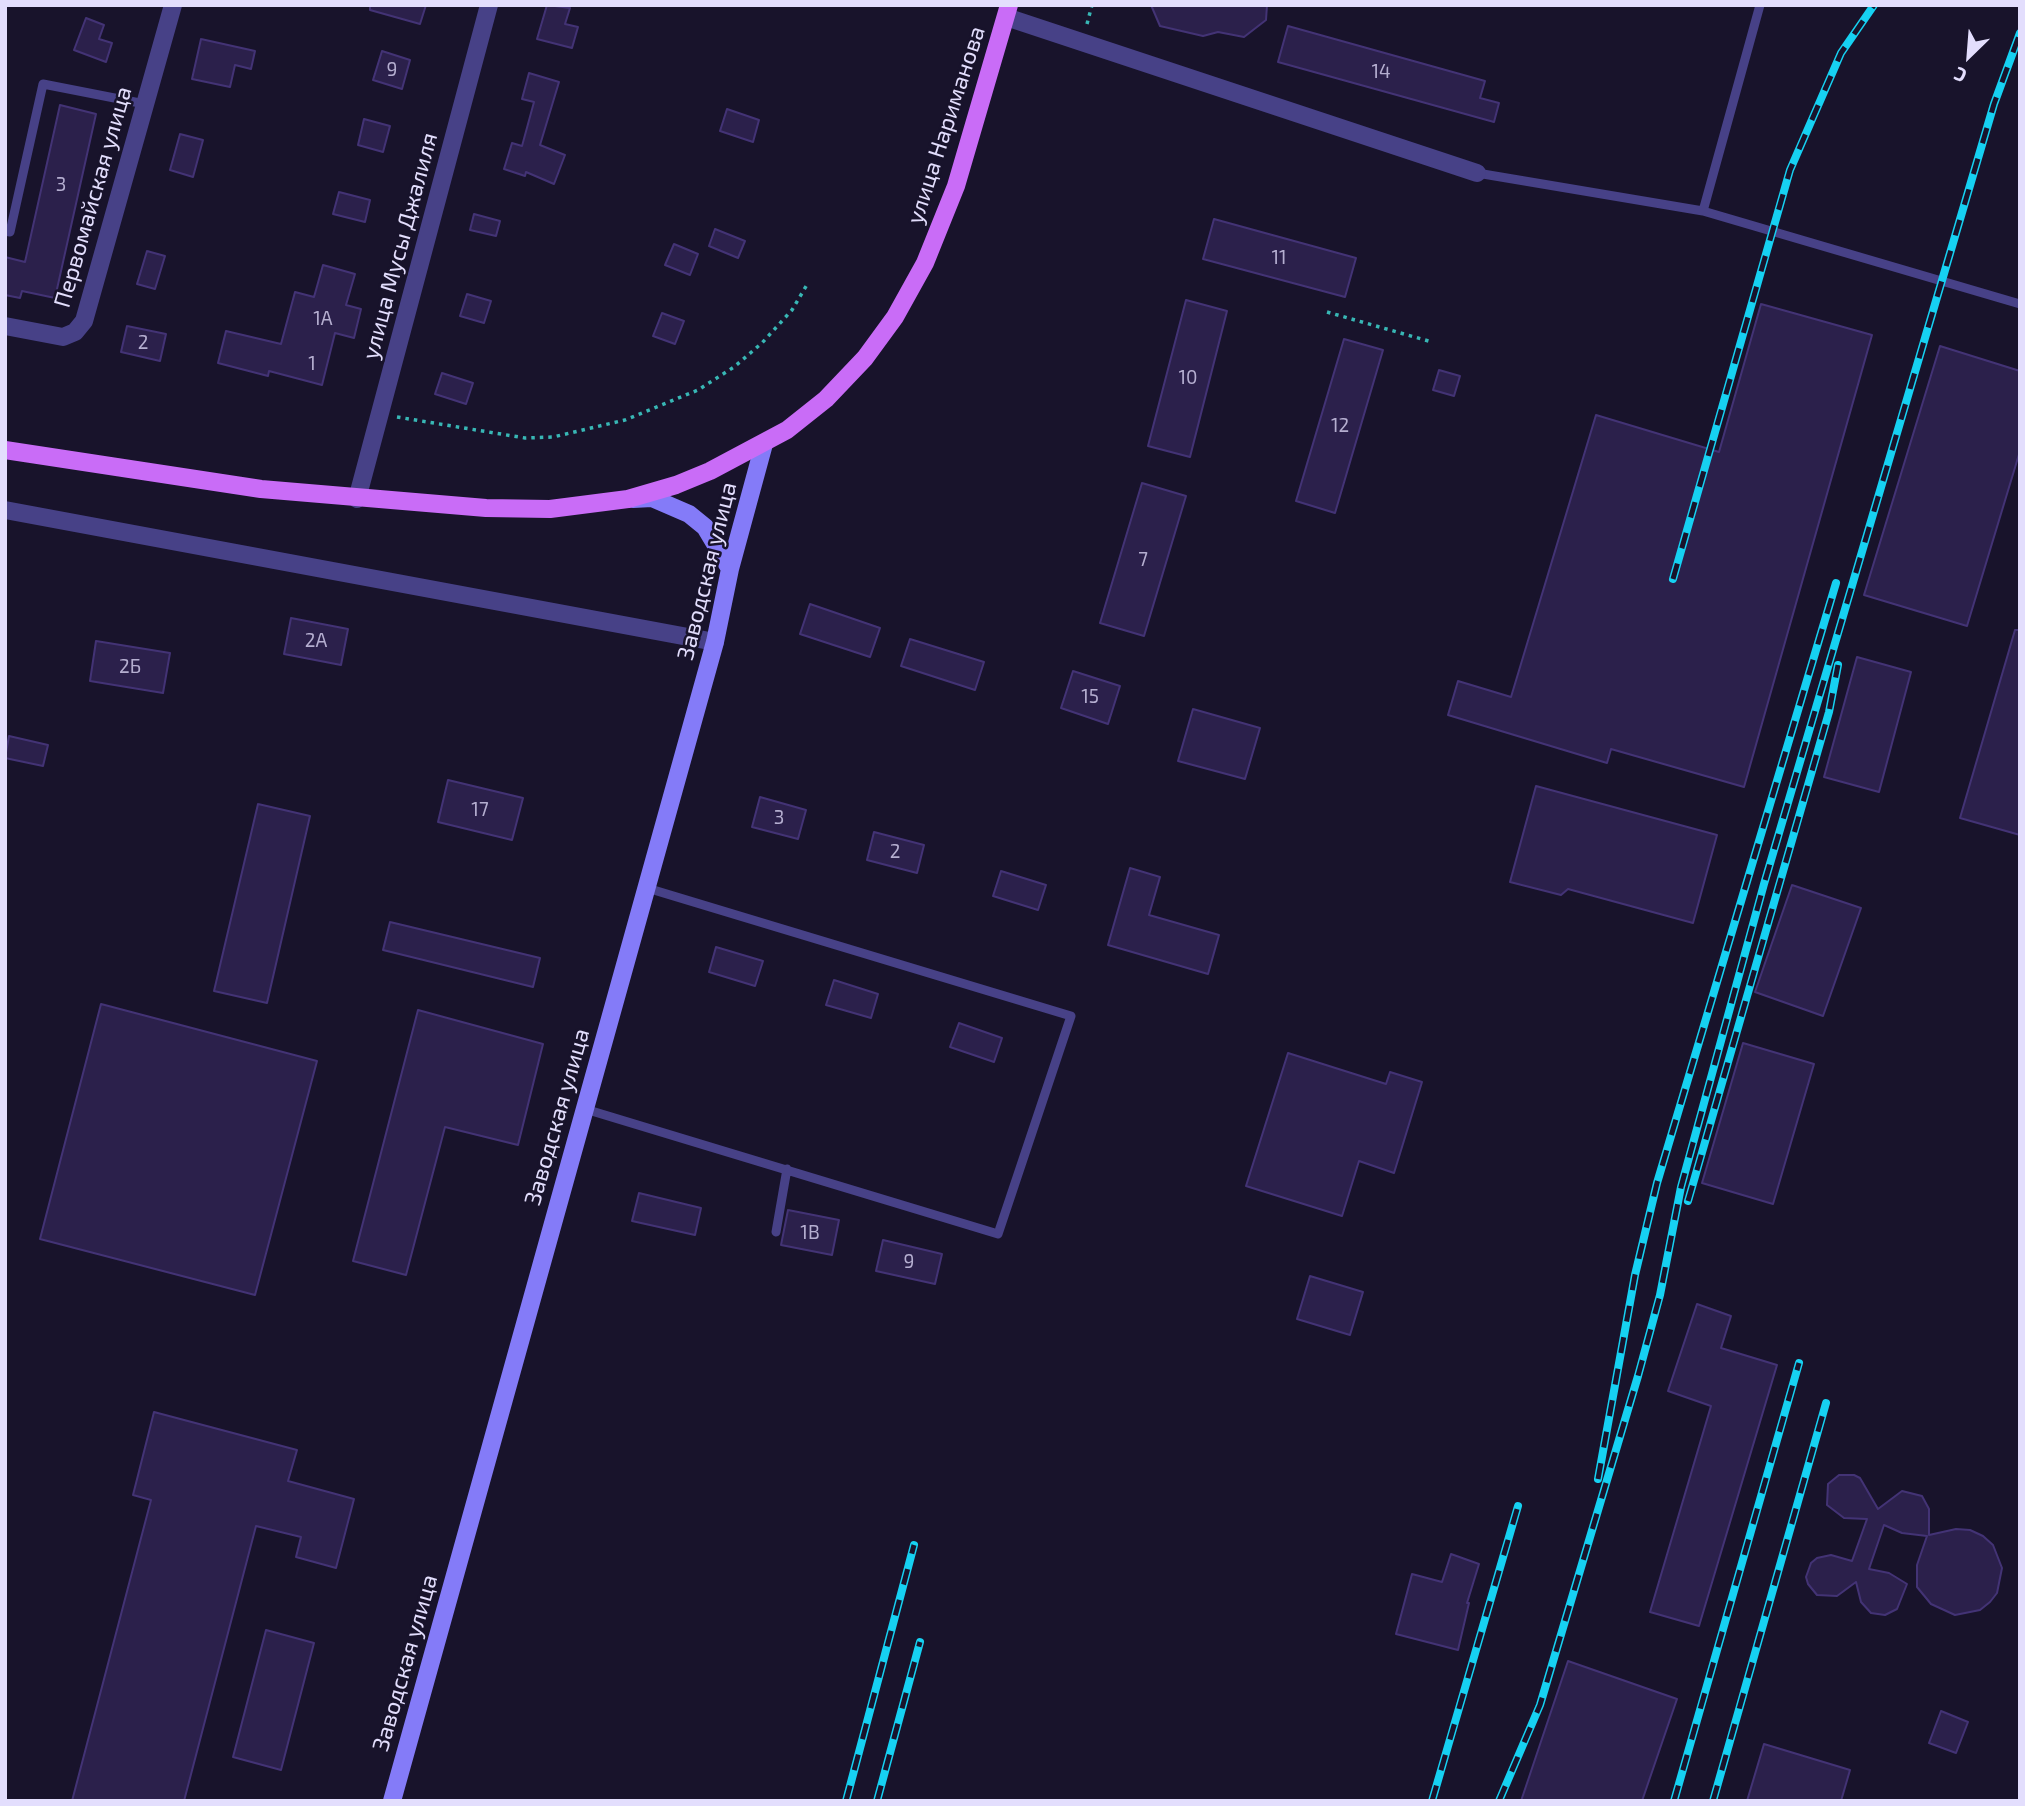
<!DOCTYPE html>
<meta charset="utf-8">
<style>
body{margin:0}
#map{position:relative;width:2025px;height:1806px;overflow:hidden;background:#18132b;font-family:"Exo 2",sans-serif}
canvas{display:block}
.frame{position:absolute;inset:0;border:7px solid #e3defd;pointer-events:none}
.north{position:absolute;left:1934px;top:21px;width:70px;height:70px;-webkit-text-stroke:5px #18132b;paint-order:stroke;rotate:205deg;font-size:19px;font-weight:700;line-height:28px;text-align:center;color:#e3defd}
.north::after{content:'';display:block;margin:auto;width:24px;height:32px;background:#e3defd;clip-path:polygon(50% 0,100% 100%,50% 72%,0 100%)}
</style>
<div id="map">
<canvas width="2025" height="1806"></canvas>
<div class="frame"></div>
<div class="north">С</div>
</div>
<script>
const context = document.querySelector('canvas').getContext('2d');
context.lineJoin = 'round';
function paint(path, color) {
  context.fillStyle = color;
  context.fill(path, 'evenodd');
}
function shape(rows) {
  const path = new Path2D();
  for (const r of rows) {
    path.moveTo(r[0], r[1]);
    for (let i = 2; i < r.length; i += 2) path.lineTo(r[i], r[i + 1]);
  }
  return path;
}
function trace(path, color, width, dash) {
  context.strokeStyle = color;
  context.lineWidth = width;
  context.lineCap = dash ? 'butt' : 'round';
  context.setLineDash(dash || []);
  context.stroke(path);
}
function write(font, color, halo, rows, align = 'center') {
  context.font = font + ' "Exo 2",sans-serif';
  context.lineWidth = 5;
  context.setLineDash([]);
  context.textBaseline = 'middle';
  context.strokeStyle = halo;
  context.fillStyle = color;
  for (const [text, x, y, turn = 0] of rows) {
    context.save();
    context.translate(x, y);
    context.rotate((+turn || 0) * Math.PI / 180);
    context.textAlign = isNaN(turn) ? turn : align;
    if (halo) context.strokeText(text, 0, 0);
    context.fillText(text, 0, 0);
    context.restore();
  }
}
const building = shape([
 [370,5,426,5,420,24,370,10,370,5],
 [547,5,570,8,565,24,578,27,572,48,537,39,547,5],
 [1151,5,1267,5,1266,20,1244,37,1218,32,1203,36,1160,26,1151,5],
 [86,18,104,25,99,39,112,43,106,62,74,50,86,18],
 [1288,26,1485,81,1480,98,1499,103,1494,122,1278,62,1288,26],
 [201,39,255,51,251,69,235,65,230,87,192,79,201,39],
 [382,51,410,60,402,89,373,80,382,51],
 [529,73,559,82,540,145,565,155,554,184,526,172,525,176,504,169,512,143,522,146,534,102,522,99,529,73],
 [60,105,96,114,55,298,22,291,20,298,5,295,5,257,25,262,60,105],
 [727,109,759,120,753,142,720,131,727,109],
 [364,119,390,126,383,152,358,145,364,119],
 [180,134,203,140,193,177,170,170,180,134],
 [339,192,370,200,365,222,333,214,339,192],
 [474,214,500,221,496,236,470,230,474,214],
 [1214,219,1356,258,1345,297,1203,259,1214,219],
 [715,229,745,241,738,258,709,246,715,229],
 [674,244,698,254,690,275,665,265,674,244],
 [147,251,165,256,155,289,137,284,147,251],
 [323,265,355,274,346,305,361,309,354,338,335,333,322,385,269,371,268,376,218,363,226,331,281,344,295,292,314,297,323,265],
 [467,294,491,301,484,323,460,316,467,294],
 [1186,300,1227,311,1190,457,1148,446,1186,300],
 [1761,304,1872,335,1744,787,1611,749,1607,763,1448,715,1458,681,1511,697,1596,415,1719,452,1761,304],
 [662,313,684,321,675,344,653,336,662,313],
 [127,326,166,334,160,361,121,352,127,326],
 [1344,339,1383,350,1335,513,1296,501,1344,339],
 [1940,346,2020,371,2020,451,1967,626,1864,595,1940,346],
 [1439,370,1460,376,1454,396,1433,390,1439,370],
 [442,373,473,383,466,404,435,394,442,373],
 [1142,483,1186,496,1144,636,1100,623,1142,483],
 [810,604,880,628,870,657,800,634,810,604],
 [291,618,348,629,341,665,284,654,291,618],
 [2015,630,2020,630,2020,835,1960,818,2015,630],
 [910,639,984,662,975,690,901,666,910,639],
 [96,641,170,653,163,693,90,681,96,641],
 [1857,657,1911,672,1879,792,1824,777,1857,657],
 [1073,671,1120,686,1108,724,1061,708,1073,671],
 [1193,709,1260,728,1245,779,1178,761,1193,709],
 [9,736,48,745,43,766,5,758,9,736],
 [448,780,523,798,512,840,438,822,448,780],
 [1536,786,1717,835,1693,923,1568,889,1561,895,1510,882,1536,786],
 [760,797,806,810,798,839,752,827,760,797],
 [258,804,310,816,267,1003,214,991,258,804],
 [874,832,924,845,917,873,867,860,874,832],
 [1130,868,1160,877,1149,915,1219,935,1208,974,1108,945,1130,868],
 [1001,871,1046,885,1038,910,993,896,1001,871],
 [1792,885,1861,908,1823,1016,1755,992,1792,885],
 [390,922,540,958,533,987,383,950,390,922],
 [716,947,763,961,755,986,709,972,716,947],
 [834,980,878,994,871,1018,826,1005,834,980],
 [101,1004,317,1061,255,1295,40,1239,101,1004],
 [418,1010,543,1044,518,1145,445,1127,406,1275,353,1261,418,1010],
 [959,1023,1002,1038,994,1062,950,1047,959,1023],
 [1743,1043,1814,1064,1773,1204,1702,1183,1743,1043],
 [1288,1053,1386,1084,1390,1072,1422,1082,1394,1173,1359,1161,1342,1216,1246,1186,1288,1053],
 [639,1193,701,1208,695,1235,632,1221,639,1193],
 [788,1210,839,1220,832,1255,781,1245,788,1210],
 [883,1240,942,1254,935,1284,876,1271,883,1240],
 [1310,1276,1363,1292,1350,1335,1297,1319,1310,1276],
 [1697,1304,1731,1316,1721,1348,1777,1365,1699,1626,1650,1612,1711,1406,1668,1391,1697,1304],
 [154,1412,297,1450,288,1481,354,1499,336,1568,296,1557,301,1537,256,1526,184,1801,72,1801,151,1500,133,1495,154,1412],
 [1839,1475,1854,1475,1860,1478,1878,1509,1902,1491,1922,1496,1929,1509,1929,1535,1956,1529,1970,1530,1983,1536,1993,1545,2002,1568,1997,1593,1990,1602,1980,1610,1955,1615,1931,1604,1917,1587,1917,1565,1927,1536,1902,1533,1884,1525,1869,1569,1889,1573,1907,1584,1897,1609,1885,1615,1871,1613,1861,1602,1856,1582,1837,1596,1817,1595,1808,1584,1806,1577,1811,1563,1817,1558,1831,1555,1852,1561,1867,1519,1844,1518,1827,1505,1828,1484,1839,1475],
 [1451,1554,1479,1564,1467,1603,1469,1603,1458,1650,1396,1634,1412,1574,1442,1582,1451,1554],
 [266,1630,314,1643,281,1770,233,1757,266,1630],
 [1568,1661,1677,1699,1642,1801,1521,1801,1568,1661],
 [1941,1711,1968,1722,1956,1753,1929,1743,1941,1711],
 [1764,1744,1850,1770,1841,1801,1747,1801,1764,1744]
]);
paint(building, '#2b204b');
trace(building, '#433375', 2);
trace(shape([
 [1087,24,1092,5],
 [1327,312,1432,342],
 [397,417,525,438,553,437,625,420,698,390,734,367,762,343,792,310,808,283]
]), '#38b7b5', 3.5, [3.5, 5]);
trace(shape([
 [1477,173,1703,211,2020,304],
 [1703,211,1760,5],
 [5,231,10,232,43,84,145,104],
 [585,1109,998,1234,1071,1016,647,888],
 [776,1232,787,1169]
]), '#474187', 9);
trace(shape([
 [1006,17,1477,173],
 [5,326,63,337,75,332,84,321,173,5],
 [357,499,489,5],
 [5,510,715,642]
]), '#474187', 18);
trace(shape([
 [633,499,652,498,689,514,705,527,730,569],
 [392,1801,715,642,730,569,764,444]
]), '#847bf8', 18);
trace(shape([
 [5,450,261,489,486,508,550,509,628,499,676,485,710,471,787,430,826,399,865,358,895,317,925,263,956,186,1009,5]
]), '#c96cf7', 18);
const rail = shape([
 [1673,579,1790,170,1841,53,1874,5],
 [1688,1201,1829,712,1838,665],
 [1598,1479,1635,1275,1657,1183,1836,583],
 [846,1801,914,1545],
 [877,1801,920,1642],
 [1432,1801,1518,1506],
 [1499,1801,1540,1705,1638,1376,1660,1295,1681,1187,1764,884,1994,104,2020,33],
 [1674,1801,1799,1363],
 [1713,1801,1826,1403]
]);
trace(rail, '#16d1f2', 8);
trace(rail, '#18132b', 5, [16]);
write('19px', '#b5aed0', null, [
 ["9",392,70],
 ["14",1381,72],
 ["3",61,185],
 ["11",1279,258],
 ["1А",323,319],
 ["2",143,343],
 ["1",312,364],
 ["10",1188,378],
 ["12",1340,426],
 ["7",1143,560],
 ["2А",316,641],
 ["2Б",130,667],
 ["15",1090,697],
 ["17",480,810],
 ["3",779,818],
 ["2",895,852],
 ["1В",810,1233],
 ["9",909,1262]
]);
write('23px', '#e3defd', '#18132b', [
 ["улица Нариманова",946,125,-72],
 ["Первомайская улица",93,197,-74],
 ["улица Мусы Джалиля",400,246,-75],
 ["Заводская улица",707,571,-76],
 ["Заводская улица",557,1117,-74],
 ["Заводская улица",405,1663,-74]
]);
</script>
